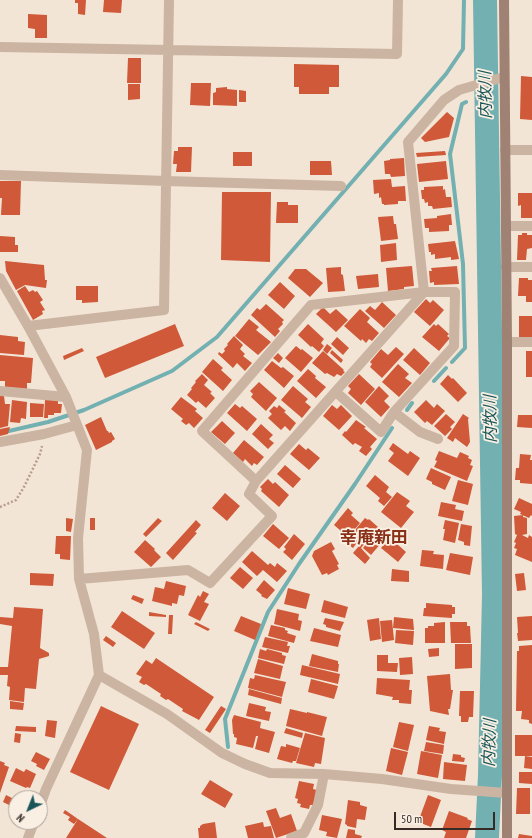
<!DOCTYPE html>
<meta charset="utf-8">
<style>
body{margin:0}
#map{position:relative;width:532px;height:838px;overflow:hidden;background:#f3e5d6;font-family:"PT Sans Narrow",sans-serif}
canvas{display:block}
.north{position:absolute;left:8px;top:790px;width:40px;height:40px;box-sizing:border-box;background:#faefe3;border:1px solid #aba097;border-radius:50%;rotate:223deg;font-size:11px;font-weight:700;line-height:16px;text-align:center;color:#352a25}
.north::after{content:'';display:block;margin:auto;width:14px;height:18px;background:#185659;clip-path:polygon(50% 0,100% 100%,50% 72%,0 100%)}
.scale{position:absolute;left:394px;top:812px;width:101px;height:18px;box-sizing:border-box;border:2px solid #352a25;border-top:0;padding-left:5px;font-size:12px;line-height:14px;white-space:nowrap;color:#352a25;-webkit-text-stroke:3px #faefe3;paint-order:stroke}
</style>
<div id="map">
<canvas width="532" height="838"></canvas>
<div class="north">N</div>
<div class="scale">50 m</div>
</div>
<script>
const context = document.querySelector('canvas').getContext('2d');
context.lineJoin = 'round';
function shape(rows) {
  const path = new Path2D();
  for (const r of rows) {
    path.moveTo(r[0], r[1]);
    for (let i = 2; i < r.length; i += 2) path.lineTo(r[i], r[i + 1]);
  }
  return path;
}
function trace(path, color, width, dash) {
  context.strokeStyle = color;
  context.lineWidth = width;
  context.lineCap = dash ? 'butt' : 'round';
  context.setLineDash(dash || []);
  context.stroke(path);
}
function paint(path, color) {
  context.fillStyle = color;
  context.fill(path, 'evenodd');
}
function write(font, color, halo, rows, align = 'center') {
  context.font = font + ' "PT Sans Narrow","Noto Sans JP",sans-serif';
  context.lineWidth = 3.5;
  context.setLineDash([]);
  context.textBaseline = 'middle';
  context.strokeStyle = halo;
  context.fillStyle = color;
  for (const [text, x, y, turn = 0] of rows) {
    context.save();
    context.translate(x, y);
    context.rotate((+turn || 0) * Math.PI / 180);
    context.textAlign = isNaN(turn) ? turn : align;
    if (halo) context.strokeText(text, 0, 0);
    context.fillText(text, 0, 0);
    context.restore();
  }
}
trace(shape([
 [477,99,486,98],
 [452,362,465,348,463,264,450,154,462,104,466,102],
 [434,381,446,368],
 [407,410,412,403],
 [0,433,48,422,84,410,172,371,217,337,446,74,463,49,464,0],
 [228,747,225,719,268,612,299,564,355,484,392,428]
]), '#73b0b1', 4);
trace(shape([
 [485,0,494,595,490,775,487,838]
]), '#73b0b1', 24);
paint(shape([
 [75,0,86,0,85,15,78,14,78,3,75,3],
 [104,0,122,0,121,13,103,12],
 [28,14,47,15,47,38,35,38,35,29,28,28],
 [128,58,141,58,141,83,127,83],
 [294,64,339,65,339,87,329,87,329,94,299,94,299,87,294,87],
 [521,76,532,77,532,120,520,119],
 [191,83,211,83,210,106,190,105],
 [128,84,140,84,140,99,128,100],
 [227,87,227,89,237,90,237,106,213,105,213,93,216,92,216,88],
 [239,90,246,91,246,102,239,102],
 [447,112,454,118,449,137,425,142,421,138],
 [178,147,192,147,191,172,176,172,177,164,173,164,174,151,178,151],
 [445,151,446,155,417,157,416,153],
 [233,152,252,152,252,166,233,166],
 [404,158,405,176,391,177,390,174,385,174,384,161,390,160,390,159],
 [310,161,331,161,332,175,310,175],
 [446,161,448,179,419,182,417,164],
 [391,179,392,187,405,186,406,201,398,201,398,204,384,205,384,204,382,204,381,197,379,198,379,193,374,194,373,180],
 [0,181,21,181,20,215,1,215,2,198,0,198],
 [443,186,443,190,445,189,446,197,451,197,452,207,433,209,432,206,428,206,428,202,425,203,424,199,422,199,421,190,424,190,424,187],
 [222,192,271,192,270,262,221,260],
 [518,193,532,193,532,218,521,218,521,205,518,206],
 [277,202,288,202,288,205,298,205,298,223,276,223],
 [451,214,452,225,449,225,449,231,429,232,429,228,425,228,424,219,437,218,437,216],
 [393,216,394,224,396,224,398,239,381,241,378,217],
 [522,233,527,233,527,235,532,235,532,248,527,249,526,260,517,260,518,235,522,235],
 [0,236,15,237,15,245,18,245,18,252,0,252],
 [455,241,459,259,451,260,451,257,435,259,435,254,431,255,431,252,429,252,428,244],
 [396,243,397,260,381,262,380,245],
 [5,261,44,265,45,280,47,280,46,288,25,285,16,290,6,271],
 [412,266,414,286,404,287,404,289,388,291,386,268],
 [457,266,459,284,434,285,434,282,430,283,429,271,432,271,431,268],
 [341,267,341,274,343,275,345,291,328,292,326,268],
 [295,269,306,269,323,283,310,297,288,278],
 [378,274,379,287,358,289,356,276],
 [519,278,528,278,528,280,532,280,532,302,526,302,526,296,518,296],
 [280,282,295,296,284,309,268,295],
 [25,286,29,292,33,290,35,292,37,291,43,300,40,302,45,310,42,311,43,314,33,320,17,291],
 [76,286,98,286,98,302,82,303,82,300,76,300],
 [426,299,430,303,433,300,444,310,430,326,414,312],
 [382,302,396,315,384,328,365,311,370,306,375,310],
 [266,304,284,320,282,322,283,324,278,329,280,331,275,337,251,315,257,308,260,310],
 [323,307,330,314,336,309,348,320,336,332,316,314],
 [360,309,370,318,367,322,379,333,372,341,369,339,366,343,362,339,361,341,344,326],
 [519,316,532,316,532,338,519,338],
 [249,319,259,327,256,330,271,342,258,355,235,336],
 [175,324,184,346,105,378,96,357],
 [308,324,324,339,321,343,324,346,319,352,312,346,311,347,298,335],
 [434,324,436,326,438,324,449,334,447,336,450,338,439,351,422,337],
 [0,335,18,337,18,341,25,342,24,355,0,353],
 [234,336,243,345,240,349,245,354,243,356,252,363,245,371,237,363,233,368,218,354,219,352,222,354,225,351,224,349,228,345,227,344],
 [337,337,349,348,343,355,331,344],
 [327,344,332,348,327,354,323,350],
 [296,346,301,350,302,349,313,358,301,372,285,358],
 [396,347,404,354,382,378,370,367,372,364,370,362,381,349,388,355],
 [82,348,84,351,64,360,63,356],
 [414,348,430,363,420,375,403,360],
 [332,350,343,360,341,363,330,353],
 [323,351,344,370,343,371,345,372,341,376,337,374,334,377,327,373,325,374,312,363],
 [526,351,532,351,532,377,526,377],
 [278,353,283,358,279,363,273,358],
 [0,355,33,358,31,383,27,383,27,389,5,387,5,381,0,381],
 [213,359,223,368,221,370,232,380,223,391,202,372],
 [272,361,281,368,283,367,294,376,284,388,264,370],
 [398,364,409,374,405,378,412,383,399,397,382,382],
 [308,369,316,376,315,378,326,387,316,398,297,381],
 [202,374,208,380,204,385,212,392,210,393,215,398,206,408,198,401,196,403,187,395,192,389,191,388,196,382,195,381],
 [359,374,375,389,361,405,348,393,351,389,348,386],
 [448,375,452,379,453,378,467,393,458,402,440,384],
 [259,382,277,398,266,411,251,397,253,394,250,391],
 [293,386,308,399,305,402,311,407,302,418,281,400],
 [379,386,389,396,384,401,390,407,381,417,365,402],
 [0,395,4,396,5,404,10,404,8,426,0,428],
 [181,397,197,409,195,411,203,418,194,428,189,423,186,425,181,421,183,419,171,409],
 [12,400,27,402,26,419,21,418,20,423,10,422],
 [45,400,58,400,58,404,62,404,61,413,54,413,54,415,48,415,48,418,44,418],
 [426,400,434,408,437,404,445,411,432,425,427,421,425,423,414,412],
 [30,403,44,404,43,417,30,417],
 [235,404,240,408,242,406,257,419,247,431,227,413],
 [279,405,286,411,284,412,296,423,290,431,285,426,281,430,268,418,272,414,269,411,274,406,277,408],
 [332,405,337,409,341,405,352,416,339,430,323,416],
 [446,414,455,422,450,427,452,429,445,436,434,426],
 [463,414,469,418,468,419,470,442,467,447,455,438,453,442,447,438],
 [518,415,532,415,532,428,517,427],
 [101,417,107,431,108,431,109,433,111,432,115,439,112,441,112,442,96,450,85,425],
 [356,420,366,427,364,428,377,439,370,447,372,449,366,456,359,451,362,447,355,443,353,445,342,435,345,431,346,432],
 [222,421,235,433,225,444,211,432],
 [261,424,273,435,269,439,274,443,268,449,252,434],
 [10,427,8,434,0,436,0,429],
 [244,440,264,457,257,465,254,463,252,466,245,459,243,462,233,453],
 [393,443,408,454,410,451,420,458,408,476,388,461,394,453,389,449],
 [299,444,306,450,308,448,320,458,309,470,290,454],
 [439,451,457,458,460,452,469,456,468,458,472,460,470,465,473,466,467,481,434,467,437,461,435,460],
 [520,454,531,455,530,460,532,460,532,484,520,483,520,480,515,480,516,468,519,468],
 [285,465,301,479,293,488,277,474],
 [431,468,451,477,445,490,432,484,432,482,426,479],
 [375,475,389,487,386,492,392,497,384,506,378,501,380,498,366,486],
 [268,479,273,484,275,482,289,495,279,507,261,491,262,489,260,487],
 [458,480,473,484,468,505,452,501],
 [397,492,410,501,406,506,414,512,401,528,381,512],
 [225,493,240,506,227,521,212,508],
 [519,498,532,504,532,516,531,515,529,518,520,514,521,512,514,509],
 [441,502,456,505,455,509,464,511,462,521,438,516],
 [348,508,353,513,351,515,360,523,348,537,334,525],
 [523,515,523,517,527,518,527,534,522,535,528,538,529,535,532,537,532,562,515,555,517,549,514,548,516,543,514,542,517,535,515,534,514,516],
 [66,518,73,519,71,532,66,531],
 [90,518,95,518,95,530,90,530],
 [158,518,162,521,146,537,143,534],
 [365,518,368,520,369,519,378,527,361,548,370,558,365,564,353,553,359,546,356,544,353,548,345,542],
 [196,520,201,525,195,532,197,533,173,560,166,553],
 [445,520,459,523,455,543,443,540,445,529,443,529],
 [273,524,289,538,279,549,263,536],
 [461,524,472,526,470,546,464,545,464,542,458,540],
 [379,529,387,536,371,555,363,548],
 [294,534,305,544,292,560,283,552,286,549,284,547],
 [56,536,71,536,70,560,60,559,60,554,55,554],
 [389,539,395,544,396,543,406,552,398,562,381,548],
 [145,540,155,549,154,550,161,557,151,567,134,552],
 [331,542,335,549,332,551,339,564,337,565,339,569,328,575,327,573,322,575,312,556,314,551],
 [422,550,434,551,433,554,444,555,443,569,420,566],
 [252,551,268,565,270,563,275,567,277,563,287,571,277,582,263,570,257,576,242,562],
 [450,553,473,557,470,575,446,570],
 [240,567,253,578,243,589,230,578],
 [392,569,409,571,409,582,391,581],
 [30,573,54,574,53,586,30,585],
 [524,573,526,590,517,591,515,574],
 [264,580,275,590,267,599,261,596,262,595,256,590],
 [166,581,186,586,184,596,179,595,177,604,172,603,172,606,152,601,155,587,164,589],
 [288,588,310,594,306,609,284,604],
 [203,591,209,594,204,602,209,604,200,621,188,615,198,595,200,597],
 [133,595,144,599,142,604,131,599],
 [324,600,348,607,345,618,321,612],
 [426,603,452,605,452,607,455,607,455,614,452,614,452,618,423,616,424,608,426,608],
 [14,607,43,609,40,648,49,653,49,656,39,659,36,689,25,688,24,702,9,700,10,687,7,686,8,675,0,675,0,667,8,667,12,626,0,624,0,617,13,618],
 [277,609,299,614,298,620,302,621,300,631,274,624],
 [122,611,155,633,144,649,111,627],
 [149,612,166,615,166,617,149,616],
 [169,615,173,615,172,634,168,634],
 [241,616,261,624,255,640,234,631],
 [532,616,532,640,518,641,517,633,518,633,517,617],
 [394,617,413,619,414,630,393,628],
 [325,618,344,622,340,631,326,627,326,625,323,624],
 [379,618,381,639,370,641,367,620],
 [392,620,394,640,382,642,380,621],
 [196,622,210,629,208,631,194,624],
 [445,622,445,643,425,643,425,628,428,628,428,626,434,626,434,623],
 [450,622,467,622,467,626,470,626,471,643,451,643],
 [271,625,285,628,285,630,288,631,287,633,296,636,294,643,268,636],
 [314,628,341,635,338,647,310,641],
 [396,630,414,631,413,645,395,643],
 [106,636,116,643,113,647,103,640],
 [265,637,288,642,287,646,290,646,288,653,262,647],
 [455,644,472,644,472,668,455,669],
 [532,645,532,724,529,723,529,720,521,719,522,711,516,711,517,651,519,651,519,646],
 [439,648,439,656,429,657,428,649],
 [260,649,266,651,267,649,282,653,282,655,286,656,284,664,258,658],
 [312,654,338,661,338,664,339,664,338,672,309,666],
 [377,655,388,655,388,663,398,663,397,672,377,671],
 [412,657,413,674,400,675,399,658],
 [156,658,214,697,199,720,182,711,183,709,168,699,166,700,160,696,161,694,146,684,144,685,139,682,142,677,136,674,146,660,152,664],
 [258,659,283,666,280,679,254,673],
 [302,665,340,674,338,684,300,675],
 [450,674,451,690,453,690,450,709,448,709,449,715,430,711,427,676],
 [255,675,286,682,282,697,248,688,250,678,254,679],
 [377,678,410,680,409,690,412,690,411,704,399,703,399,700,392,700,393,697,376,694],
 [311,679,338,686,334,699,308,692],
 [249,689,282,698,281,704,248,695],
 [460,691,474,691,473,717,469,717,468,722,461,722,461,716,459,716],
 [10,701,24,703,23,710,10,709],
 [249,703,266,707,265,711,271,712,269,721,246,716],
 [101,706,139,724,109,790,70,772],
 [221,706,226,709,210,733,205,730],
 [290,709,307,713,307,712,327,717,322,736,286,726],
 [234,715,261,722,260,728,275,732,269,753,255,749,258,736,256,736,253,748,236,744,237,738,234,737,234,734,233,734,232,720],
 [47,720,57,721,55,738,45,736],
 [399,722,414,725,408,751,393,747],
 [16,726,36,727,36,732,15,731],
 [429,726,440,728,439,731,446,732,444,744,426,740],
 [286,728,303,733,302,738,284,733],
 [15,733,21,734,20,743,14,742],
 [305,733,325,738,321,764,315,763,314,767,296,763],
 [515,735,532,735,532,756,515,756],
 [426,742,444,745,443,754,424,751],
 [286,744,300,748,296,761,293,761,292,763,277,759,281,746,286,747],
 [391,748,408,752,402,775,386,771],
 [421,751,442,755,438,778,417,774],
 [36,752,50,759,44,770,36,766,37,764,31,761],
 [453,754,461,755,461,757,465,758,464,762,452,761],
 [525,756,532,757,532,769,524,768],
 [0,761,5,763,4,765,9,767,0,793],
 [444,762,467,765,465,781,443,779],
 [16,768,24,772,26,769,36,774,30,788,27,787,26,788,10,781],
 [519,772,532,772,532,784,519,783],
 [210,780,233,794,225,808,201,794],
 [299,781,314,784,313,789,317,790,313,805,310,805,309,809,300,807,301,804,297,803,298,799,295,798],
 [517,788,530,788,530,814,516,814],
 [6,795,16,800,13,807,3,802],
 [428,795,441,800,431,827,418,822],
 [348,800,360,802,360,805,367,807,365,820,357,819,356,828,347,826,347,825,345,824],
 [276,808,280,818,291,814,297,831,276,838,266,811],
 [65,810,78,819,74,824,68,820,70,817,63,813],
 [449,811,468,818,467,819,472,821,466,838,444,838,446,832,442,830],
 [322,815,342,819,337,838,326,836,327,832,319,830],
 [78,819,107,838,66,838],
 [215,822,217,838,199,838,198,828,200,828,200,826,203,824],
 [263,822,264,827,271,826,274,838,248,838,245,826],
 [348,829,355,830,355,834,362,836,361,838,346,838],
 [519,834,532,836,532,838,518,838]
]), '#cf5938');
trace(shape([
 [0,507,16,500,24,487,40,454,42,446]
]), '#b79d8c', 2.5, [2, 2]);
trace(shape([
 [0,47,397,54,398,0],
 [505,150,532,150],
 [0,175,166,181,341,186],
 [506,226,532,226],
 [506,267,532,267],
 [0,278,28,326,66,397,87,450,78,538,79,579,94,634,99,675,46,789,40,806],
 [28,326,164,310,169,0],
 [507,342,532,342],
 [0,391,66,397],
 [394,412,420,432,438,439],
 [0,442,44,434,77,425],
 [256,481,202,431,311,305,424,292,455,292,454,346,394,412,381,432,336,392],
 [79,579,188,570,210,583,272,516,249,494,256,481,424,292,408,142,444,100,459,90,504,77],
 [99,675,167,714,222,753,245,764,270,773,324,774,382,779,451,789,507,793],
 [28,838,34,822],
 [291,838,304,833,318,805,324,774]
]), '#cbb4a2', 10);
trace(shape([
 [504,0,507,342,507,838]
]), '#9f8273', 10);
write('italic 16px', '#185659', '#faefe3', [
 ["内牧川",486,95,-91],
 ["内牧川",491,419,-91],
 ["内牧川",490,743,-88]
]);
write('bold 17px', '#893118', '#faefe3', [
 ["幸庵新田",374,538]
]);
</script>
